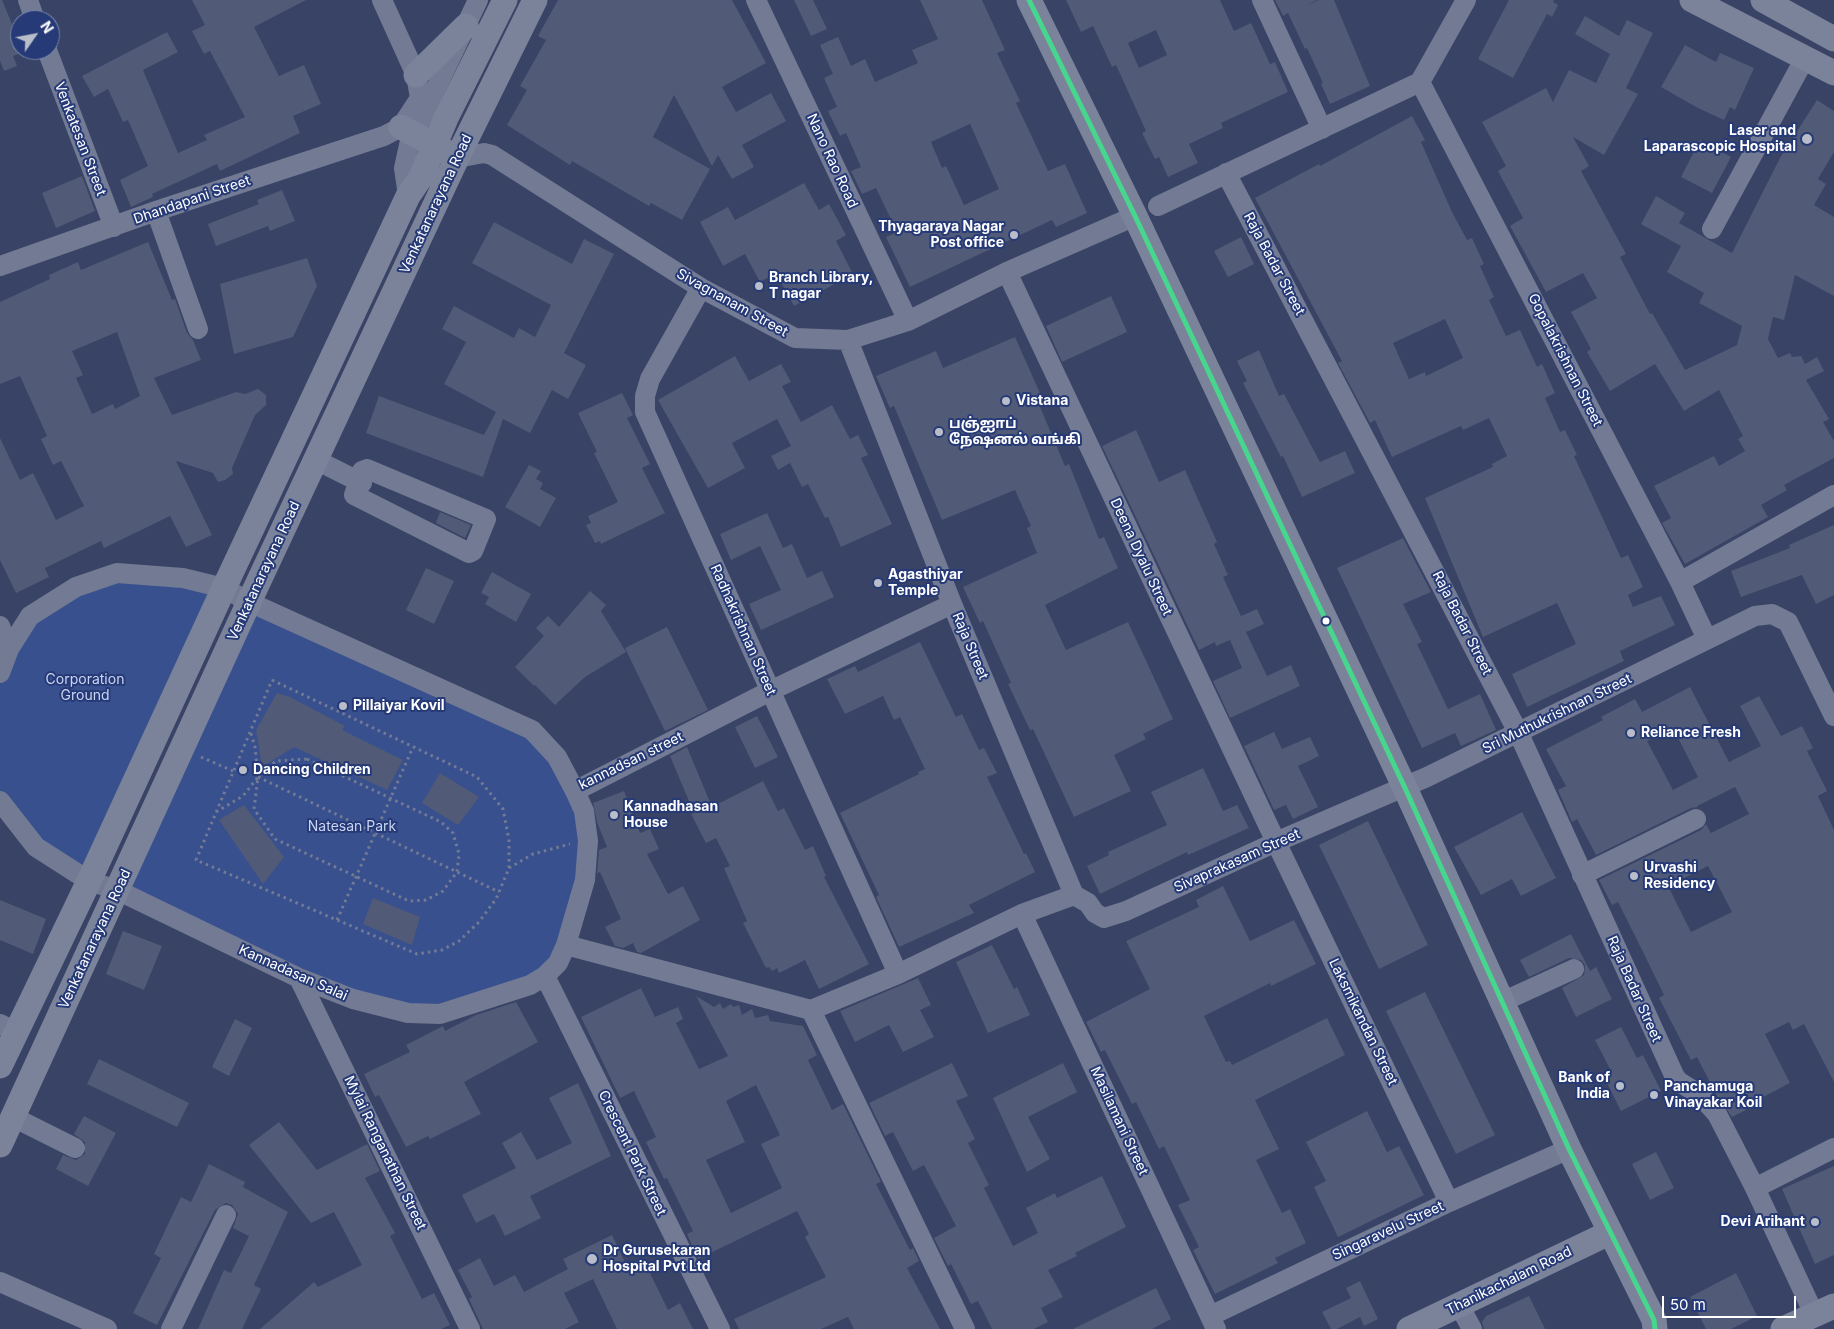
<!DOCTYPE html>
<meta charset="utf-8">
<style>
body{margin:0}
#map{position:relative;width:1834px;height:1329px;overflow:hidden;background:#384365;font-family:Inter,sans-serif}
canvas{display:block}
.north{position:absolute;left:10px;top:10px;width:50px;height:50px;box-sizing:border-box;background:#263a77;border:1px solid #7d89ad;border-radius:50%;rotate:57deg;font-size:14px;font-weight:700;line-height:20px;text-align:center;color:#fff}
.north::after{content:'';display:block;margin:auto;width:18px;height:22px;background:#b9bdc9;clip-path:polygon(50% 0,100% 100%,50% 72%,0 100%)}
.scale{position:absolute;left:1662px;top:1296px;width:134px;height:22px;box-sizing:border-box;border:2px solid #fff;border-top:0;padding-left:6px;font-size:15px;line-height:18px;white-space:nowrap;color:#fff;-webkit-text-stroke:4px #263a77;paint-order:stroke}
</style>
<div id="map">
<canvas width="1834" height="1329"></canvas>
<div class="north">N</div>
<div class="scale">50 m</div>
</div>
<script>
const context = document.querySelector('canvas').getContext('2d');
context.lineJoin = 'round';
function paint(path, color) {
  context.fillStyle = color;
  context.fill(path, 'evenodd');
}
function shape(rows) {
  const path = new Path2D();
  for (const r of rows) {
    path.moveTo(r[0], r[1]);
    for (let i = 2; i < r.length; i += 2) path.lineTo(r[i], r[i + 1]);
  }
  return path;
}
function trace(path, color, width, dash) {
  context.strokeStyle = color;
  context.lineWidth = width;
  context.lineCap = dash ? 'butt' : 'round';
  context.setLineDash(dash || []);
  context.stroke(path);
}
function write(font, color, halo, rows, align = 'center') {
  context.font = font + ' Inter,"Noto Sans Tamil",sans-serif';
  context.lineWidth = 4;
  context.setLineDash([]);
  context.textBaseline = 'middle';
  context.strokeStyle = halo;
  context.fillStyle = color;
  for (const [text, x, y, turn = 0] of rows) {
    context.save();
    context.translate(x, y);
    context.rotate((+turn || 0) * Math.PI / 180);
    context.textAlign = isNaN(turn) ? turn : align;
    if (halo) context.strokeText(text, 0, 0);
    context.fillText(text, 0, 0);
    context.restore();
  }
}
paint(shape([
 [115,578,217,592,93,871,37,841,0,793,0,682,31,620],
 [254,609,529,734,572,793,588,883,563,960,534,982,403,1013,125,890]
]), '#39508e');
paint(shape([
 [0,0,2,0,20,43,20,50,24,52,13,56,17,66,4,71,0,61],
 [192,0,306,0,254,27,279,76,304,65,321,104,293,116,300,133,220,171,217,164,152,194,153,197,131,207,120,180,148,166,128,120,123,122,108,89,94,97,82,76,167,32,178,52,143,70,178,153,207,140,204,135,245,117,210,51,204,54,192,31,205,25],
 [558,0,732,0,766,63,722,87,736,112,771,93,786,121,742,145,754,167,732,179,718,155,712,166,674,95,653,137,710,169,682,220,651,203,649,206,572,161,570,165,507,125,527,90,520,86,546,40,538,36],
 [794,0,813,0,827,29,811,36],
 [920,0,982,0,1005,50,997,53,1020,101,1016,103,1048,171,1065,164,1087,213,1056,227,1052,220,910,287,886,237,897,232,876,188,862,194,851,171,861,167,846,133,840,136,828,111,837,107,824,78,833,74,820,45,838,37,851,66,865,59,875,82,918,63,912,50,938,39],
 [970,124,999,189,964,205,946,166,942,168,931,142],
 [1066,0,1220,0,1234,31,1251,23,1270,64,1275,62,1288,92,1221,123,1223,128,1189,144,1198,163,1168,177,1159,157,1155,159,1142,133,1146,131,1116,65,1112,67,1093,26,1081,32],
 [1156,30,1167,55,1139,68,1128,43],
 [1275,0,1317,0,1305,6,1319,0,1334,0,1370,86,1330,104,1321,84,1323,83,1307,48,1305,49,1288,13,1283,16],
 [1509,0,1554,0,1553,2,1558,5,1552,17,1547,14,1513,78,1478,59],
 [1585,16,1619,36,1627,20,1653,33,1626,88,1638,94,1604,155,1573,137,1589,166,1581,171,1626,254,1620,257,1650,314,1652,313,1685,370,1737,345,1742,326,1699,303,1704,293,1667,272,1681,246,1641,224,1656,196,1685,213,1679,223,1732,253,1780,158,1817,100,1834,111,1834,152,1818,179,1826,184,1814,205,1834,217,1834,296,1795,275,1784,320,1773,317,1768,339,1778,358,1790,353,1792,357,1801,356,1805,364,1817,357,1824,371,1806,380,1829,419,1823,422,1834,441,1834,458,1784,485,1787,490,1761,505,1768,517,1685,564,1662,523,1671,518,1654,486,1714,456,1719,466,1745,451,1738,439,1743,436,1719,390,1684,411,1655,364,1610,391,1587,352,1591,349,1571,312,1597,298,1583,273,1546,292,1510,226,1523,218,1498,171,1506,166,1482,122,1546,88,1553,102,1569,70,1596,83,1610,54,1575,34],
 [1685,45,1716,62,1720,53,1754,68,1735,110,1730,107,1724,120,1696,107,1661,87],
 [1412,116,1425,140,1421,142,1452,212,1467,240,1472,238,1484,264,1480,266,1494,297,1489,300,1506,336,1520,330,1537,367,1542,364,1555,393,1545,398,1560,432,1565,430,1577,455,1574,456,1621,558,1628,555,1643,587,1628,595,1633,607,1661,596,1675,625,1620,651,1624,661,1527,707,1512,674,1576,644,1557,603,1483,637,1425,498,1493,467,1492,464,1507,456,1489,418,1463,430,1461,426,1392,457,1375,420,1370,423,1338,363,1342,361,1255,198,1319,164,1320,166],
 [1445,319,1463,358,1426,376,1425,372,1409,379,1393,343],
 [1700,140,1731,157,1712,193,1681,177],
 [82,176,95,211,56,228,42,193],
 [804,183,819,210,829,204,846,235,836,241,853,274,794,306,776,273,760,282,745,254,723,266,700,222,728,207,735,220],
 [282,190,295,221,270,231,268,226,216,246,208,224,259,204,257,200],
 [494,222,572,264,584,239,614,254,564,353,586,365,568,399,552,390,530,433,503,419,483,477,366,433,379,396,484,435,496,412,444,384,466,342,442,329,454,306,514,338,519,328,535,337,551,305,472,263],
 [1241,237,1254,264,1228,277,1214,251],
 [148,242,172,300,175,299,187,333,193,340,201,360,154,378,172,415,236,392,245,394,258,389,266,395,266,405,255,415,232,468,233,474,225,480,218,482,213,473,176,461,212,535,186,547,170,516,104,548,101,541,45,568,49,577,16,593,0,560,0,438,20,480,33,473,56,520,84,506,61,461,53,465,41,439,47,436,20,376,0,384,0,302,50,279,49,275,78,262,81,270],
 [117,332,140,396,115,409,113,404,92,414,76,378,83,375,72,351],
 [307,258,317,286,293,337,234,354,220,284],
 [1111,296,1127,332,1062,362,1046,326],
 [1015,337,1043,400,1038,402,1065,466,1069,464,1099,539,1104,537,1118,568,1045,605,1066,650,1128,622,1173,719,1143,734,1146,739,1114,755,1131,791,1074,817,1033,729,1030,730,1008,684,1011,683,983,621,980,623,963,587,1037,553,1027,528,1031,526,1015,490,942,520,894,406,890,408,876,376,936,351,943,368],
 [1259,350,1279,396,1284,394,1320,462,1345,451,1355,473,1302,497,1283,456,1281,457,1243,383,1247,381,1237,361],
 [735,356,749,381,781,364,791,382,782,386,801,422,832,405,850,439,858,435,868,455,861,458,892,524,841,547,828,517,825,518,808,484,802,487,790,463,778,470,771,456,791,446,777,419,732,443,745,468,708,488,658,400],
 [622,393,633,415,627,418,650,464,642,468,665,513,601,544,600,541,595,543,586,525,591,523,588,516,618,502,594,453,597,452,578,413],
 [1136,430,1159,482,1185,470,1217,542,1214,544,1228,575,1223,577,1241,616,1257,609,1264,624,1246,632,1267,676,1291,665,1300,686,1230,718,1213,681,1242,668,1230,640,1216,646,1215,642,1199,650,1102,446],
 [529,465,541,471,536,479,543,483,540,489,556,498,540,527,505,507],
 [440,512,471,525,465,538,436,523],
 [767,513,783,548,792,544,807,578,822,571,834,597,761,630,749,604,781,590,760,546,731,560,720,534],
 [1834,525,1834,595,1816,604,1802,575,1741,597,1731,571,1790,548,1789,545],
 [1403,538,1431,592,1403,604,1422,642,1417,644,1448,709,1480,694,1496,730,1461,746,1455,733,1422,748,1337,568],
 [426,568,454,581,434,624,406,610],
 [492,572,531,594,516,622,485,604,489,597,481,593],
 [590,591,606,605,601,611,626,652,585,677,555,705,535,685,534,686,515,667,544,636,536,628,548,616,559,627],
 [667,627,708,710,665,731,625,648],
 [920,642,956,717,962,714,979,750,984,748,997,773,987,777,1024,854,1026,853,1035,872,969,905,974,913,899,947,876,897,879,895,840,813,919,774,918,772,925,769,900,717,894,720,883,696,845,714,827,679,855,666,858,672],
 [1690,687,1729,762,1761,746,1740,706,1759,696,1781,736,1802,726,1813,748,1807,751,1827,791,1818,796,1834,830,1834,1082,1804,1024,1793,1030,1789,1022,1765,1034,1790,1083,1744,1107,1746,1110,1732,1117,1717,1096,1697,1057,1691,1060,1659,998,1664,995,1645,956,1618,902,1612,905,1599,880,1701,830,1706,824,1711,833,1749,814,1735,787,1697,806,1698,807,1691,808,1596,855,1577,819,1572,822,1558,790,1566,786,1546,749,1603,720,1601,717,1635,699,1642,712],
 [1673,728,1698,777,1673,790,1647,741],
 [1708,866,1732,912,1691,932,1668,886],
 [277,693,290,697,345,726,342,730,403,760,387,790,294,747,262,767,256,730],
 [757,716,778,757,755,768,735,727],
 [1274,732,1282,749,1310,737,1319,756,1298,766,1318,807,1293,819,1286,805,1274,810,1244,746],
 [687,747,712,807,763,781,778,811,784,808,805,850,813,846,826,876,824,877,869,964,819,989,805,960,779,973,777,968,772,971,769,967,766,968,743,923,747,921,724,868,730,866,716,838,706,843,691,814,694,813,670,756],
 [1203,768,1223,811,1237,805,1249,828,1188,855,1187,852,1100,894,1087,866,1109,855,1108,852,1167,825,1151,792],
 [440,773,479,797,458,825,422,803],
 [624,791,640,833,650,829,659,849,647,854,668,894,683,886,700,920,641,953,637,952,633,943,623,948,615,946,605,927,621,919,600,872,597,873,599,850,607,847,597,822,593,803],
 [244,805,284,857,263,884,219,820],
 [1522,812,1556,878,1521,896,1512,879,1481,895,1454,847],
 [1368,821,1428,945,1379,969,1319,845],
 [1223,886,1250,941,1294,920,1316,964,1271,986,1270,983,1204,1016,1226,1062,1230,1061,1232,1065,1327,1018,1345,1055,1255,1100,1279,1149,1256,1160,1282,1213,1290,1209,1306,1243,1275,1258,1278,1263,1215,1294,1193,1250,1199,1247,1178,1205,1190,1200,1164,1146,1159,1149,1136,1102,1132,1104,1105,1050,1101,1052,1086,1022,1150,989,1126,941,1199,907,1196,900],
 [373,898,420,917,412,945,363,924],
 [0,900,46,919,33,954,0,940],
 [123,931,162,946,144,990,106,974],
 [1571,934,1590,971,1596,967,1612,999,1576,1017,1562,988,1584,975,1585,965,1581,960,1569,958,1529,977,1520,960],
 [992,945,1014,989,1017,987,1030,1015,988,1033,956,962],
 [918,978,931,1005,920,1010,934,1037,903,1052,889,1025,855,1042,840,1011],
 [641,988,655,1017,678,1007,683,1019,676,1023,699,1069,728,1056,696,996,714,1007,720,1003,723,1009,731,1004,733,1007,739,1005,742,1015,752,1009,755,1018,768,1015,770,1021,803,1026,817,1055,808,1060,832,1110,843,1104,881,1182,876,1184,910,1250,913,1248,919,1261,907,1268,940,1329,854,1329,848,1317,821,1329,739,1329,734,1319,826,1277,805,1237,809,1234,797,1211,698,1259,687,1234,693,1231,667,1178,664,1179,646,1142,656,1137,634,1091,620,1098,581,1017],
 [756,1085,780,1135,761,1144,782,1188,731,1213,706,1160,745,1142,726,1101],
 [1425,992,1495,1135,1456,1154,1386,1011],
 [516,1002,538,1042,464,1082,481,1114,430,1139,428,1136,406,1147,379,1095,375,1097,364,1074,410,1052,406,1045,443,1026,445,1031,476,1015],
 [235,1019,252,1028,229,1076,212,1067],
 [1621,1027,1637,1058,1643,1055,1661,1091,1621,1111,1603,1075,1611,1071,1595,1040],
 [99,1059,189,1103,177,1127,87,1084],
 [952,1063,968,1096,956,1101,975,1139,968,1143,989,1185,984,1188,1013,1246,1038,1233,1026,1208,1055,1193,1057,1198,1102,1176,1126,1227,1075,1253,1077,1256,1048,1270,1063,1297,1041,1308,1048,1322,1034,1329,992,1329,978,1301,971,1304,951,1264,948,1266,934,1238,956,1226,924,1165,913,1171,893,1132,885,1136,869,1103],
 [1063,1063,1077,1092,1028,1117,1050,1159,1027,1172,993,1098],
 [578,1083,611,1156,530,1196,541,1218,505,1236,494,1214,476,1223,462,1195,516,1168,502,1143,521,1132,537,1160,572,1143,549,1098],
 [1367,1111,1387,1152,1399,1146,1424,1195,1338,1237,1314,1187,1326,1181,1306,1142],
 [84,1116,116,1133,88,1186,56,1169,63,1155,76,1160,85,1154,85,1142,74,1134],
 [279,1122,317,1170,367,1144,380,1171,365,1178,395,1233,390,1236,422,1299,434,1293,450,1325,441,1329,260,1329,314,1282,318,1287,362,1265,334,1212,311,1223,249,1145],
 [1656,1152,1674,1188,1650,1200,1632,1164],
 [209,1164,245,1182,243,1187,288,1212,254,1285,261,1289,242,1329,198,1329,224,1270,231,1273,249,1236,233,1228,238,1214,232,1205,226,1203,215,1210,157,1325,133,1313,161,1258,154,1254,181,1197,191,1202],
 [1834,1166,1834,1255,1815,1264,1782,1189],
 [612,1235,630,1273,646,1265,668,1310,680,1303,693,1329,617,1329,593,1279,564,1293,579,1322,565,1329,483,1329,469,1299,472,1297,458,1270,480,1258,494,1286,515,1275,524,1292,568,1269,563,1259],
 [1736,1273,1757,1316,1731,1329,1706,1329,1690,1297],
 [1360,1281,1378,1319,1364,1326,1360,1317,1337,1329,1331,1329,1322,1312,1351,1298,1346,1288],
 [1156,1288,1171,1319,1152,1329,1073,1329],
 [1529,1296,1545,1329,1484,1329,1482,1322,1486,1316]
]), '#515a76');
trace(shape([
 [272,680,477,777,503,809,509,840,509,868,496,899,479,922,459,941,442,950,417,954,196,860,272,680],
 [201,757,233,771],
 [307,759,441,822,453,833,459,854,457,872,443,891,426,900,409,901,275,839,254,809,258,777,276,761,307,759],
 [258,777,499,892],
 [216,812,243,796,258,777,255,747,250,730],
 [509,868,533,854,570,844],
 [337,920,413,747]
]), '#727a94', 3, [2.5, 4]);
trace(shape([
 [28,0,35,20],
 [756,0,908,321],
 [1262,0,1322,129],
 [47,50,114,227],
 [1420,82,1680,582,1707,639],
 [457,158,484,153,492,155,701,288,795,338,848,340,908,321,1007,272,1135,216],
 [1226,173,1519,734,1674,1075,1678,1081,1700,1095,1717,1114,1755,1188,1814,1314],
 [408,196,404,168,409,145,478,0],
 [1158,206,1420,82,1466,0],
 [156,211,198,329],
 [1712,229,1805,58],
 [0,266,156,211,384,136,401,127,420,98,416,75,382,0],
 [1007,272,1276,842,1449,1202],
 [701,288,650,379,645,396,645,412,898,974],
 [848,340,952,604,1074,895],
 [316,460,362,483],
 [367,469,486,519,473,551,469,553,354,495,362,471,367,469],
 [1680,582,1834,495],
 [0,626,9,649],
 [0,673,9,649,30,616,76,587,117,573,183,578,224,588,249,602,532,730,557,757,575,791,770,691,952,604],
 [0,801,36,847,89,881,117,890,299,978,353,999,408,1013,440,1014,530,985,545,976,558,963,566,945,585,880,588,841,584,811,575,791],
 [1582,875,1696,819],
 [1074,895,1088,903,1095,913,1104,918,1126,911,1276,842,1427,777,1755,616,1772,614,1788,622,1834,716],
 [1022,914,1216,1329],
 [566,945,811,1010,898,974,1022,914,1074,895],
 [545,976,720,1329],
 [299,978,470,1329],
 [1502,1002,1574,969],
 [811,1010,965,1329],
 [0,1024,16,1032],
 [13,1117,75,1148],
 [1755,1188,1834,1148],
 [0,1282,107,1329],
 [1459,1305,1472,1329],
 [1210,1316,1449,1202,1569,1149],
 [171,1329,226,1215]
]), '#727a94', 20);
trace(shape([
 [1029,0,1135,216,1405,788,1569,1149,1654,1320,1655,1329],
 [1692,0,1834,73],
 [1763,0,1834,39],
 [416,75,466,26],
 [401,127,450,154],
 [0,1066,89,881,224,588,408,196,421,177,446,118,505,0],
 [0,1145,249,602,457,158,535,0],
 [1409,1329,1609,1233],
 [1783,1329,1834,1306]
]), '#7b839b', 25);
trace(shape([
 [1029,0,1135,216,1405,788,1569,1149,1654,1320,1655,1329]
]), '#46d78d', 5);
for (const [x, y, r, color] of [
 [1807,139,6,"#b9bdc9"],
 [1014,235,5,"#b9bdc9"],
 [759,286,5,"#b9bdc9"],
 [1006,401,5,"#b9bdc9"],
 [939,432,5,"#b9bdc9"],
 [878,583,5,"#b9bdc9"],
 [1326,621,4.5,"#fff"],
 [343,706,5,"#b9bdc9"],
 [1631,733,5,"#b9bdc9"],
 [243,770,5,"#b9bdc9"],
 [614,815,5,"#b9bdc9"],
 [1634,876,5,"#b9bdc9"],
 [1620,1086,5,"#b9bdc9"],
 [1654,1095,5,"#b9bdc9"],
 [1815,1222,5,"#b9bdc9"],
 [592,1259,6,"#b9bdc9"]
]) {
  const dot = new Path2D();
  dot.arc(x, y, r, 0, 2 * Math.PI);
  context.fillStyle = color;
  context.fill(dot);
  trace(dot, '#263a77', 2);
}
write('bold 14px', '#fff', '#263a77', [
 ["Laser and",1796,131,"right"],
 ["Laparascopic Hospital",1796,147,"right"],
 ["Thyagaraya Nagar",1004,227,"right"],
 ["Post office",1004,243,"right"],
 ["Branch Library,",769,278],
 ["T nagar",769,294],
 ["Vistana",1016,401],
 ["பஞ்ஐாப்",949,424],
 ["நேஷனல் வங்கி",949,440],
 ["Agasthiyar",888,575],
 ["Temple",888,591],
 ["Pillaiyar Kovil",353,706],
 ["Reliance Fresh",1641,733],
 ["Dancing Children",253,770],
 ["Kannadhasan",624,807],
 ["House",624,823],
 ["Urvashi",1644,868],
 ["Residency",1644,884],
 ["Bank of",1610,1078,"right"],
 ["India",1610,1094,"right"],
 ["Panchamuga",1664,1087],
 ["Vinayakar Koil",1664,1103],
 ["Devi Arihant",1805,1222,"right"],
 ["Dr Gurusekaran",603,1251],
 ["Hospital Pvt Ltd",603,1267]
], 'left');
write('14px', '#fff', '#263a77', [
 ["Venkatesan Street",80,139,69],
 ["Nano Rao Road",832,161,65],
 ["Dhandapani Street",192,200,-19],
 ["Venkatanarayana Road",436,204,-65],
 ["Raja Badar Street",1274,264,62],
 ["Sivagnanam Street",732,303,29],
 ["Gopalakrishnan Street",1565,360,63],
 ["Deena Dyalu Street",1141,557,65],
 ["Venkatanarayana Road",264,571,-65],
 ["Raja Badar Street",1462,623,63],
 ["Radhakrishnan Street",743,630,66],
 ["Raja Street",970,646,67],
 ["Sri Muthukrishnan Street",1557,714,-26],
 ["kannadsan street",631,761,-26],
 ["Sivaprakasam Street",1237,861,-24],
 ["Venkatanarayana Road",95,939,-65],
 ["Kannadasan Salai",293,973,24],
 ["Raja Badar Street",1634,989,66],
 ["Laksmikandan Street",1363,1022,64],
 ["Masilamani Street",1119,1121,65],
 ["Mylai Ranganathan Street",385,1153,64],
 ["Crescent Park Street",632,1153,64],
 ["Singaravelu Street",1388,1231,-25],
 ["Thanikachalam Road",1509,1281,-26]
]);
write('14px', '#c9d4f2', '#263a77', [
 ["Corporation",85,680],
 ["Ground",85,696],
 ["Natesan Park",352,827]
]);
</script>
